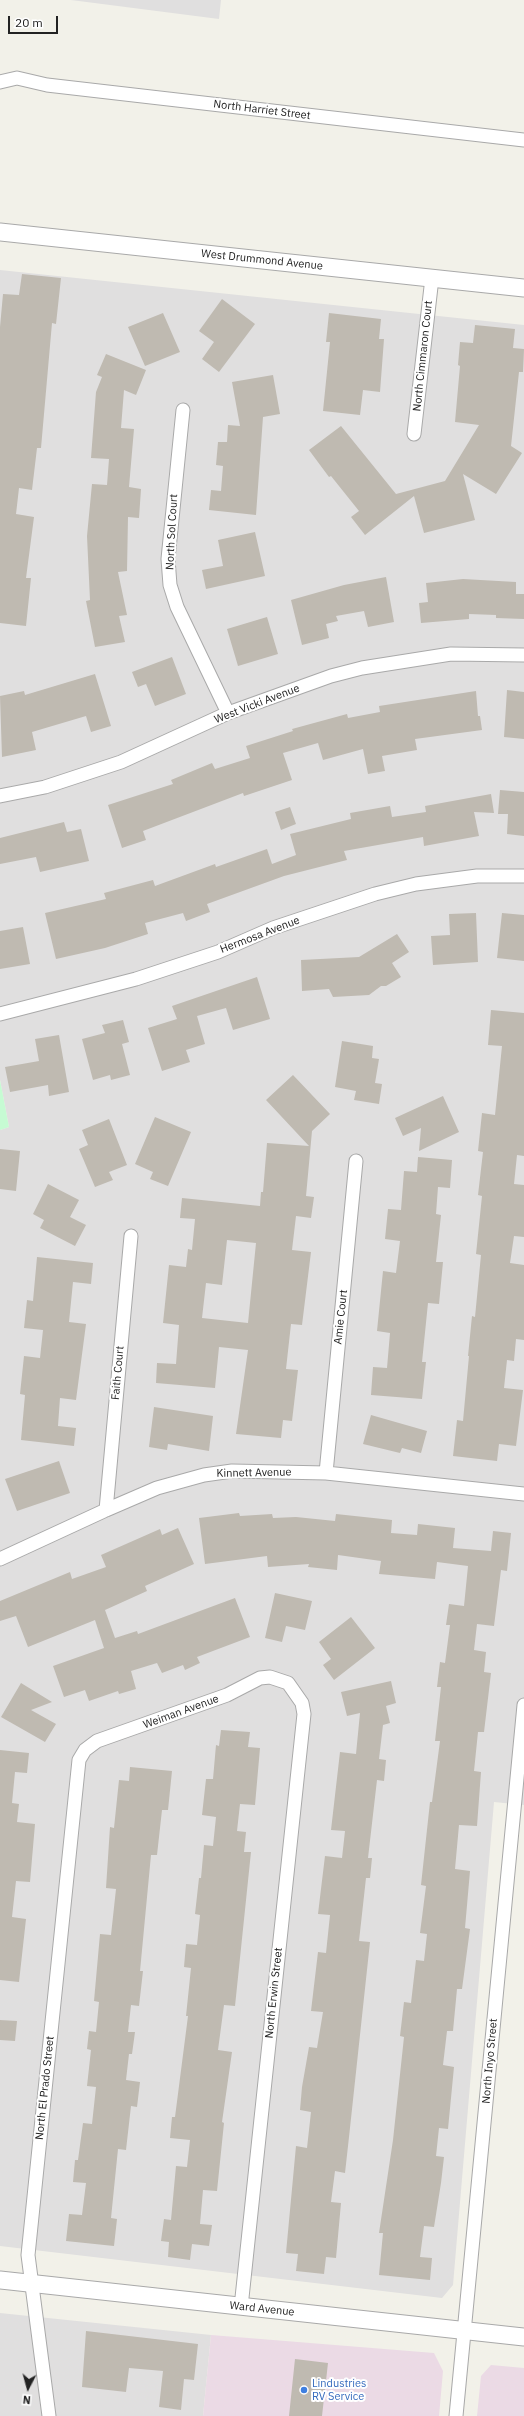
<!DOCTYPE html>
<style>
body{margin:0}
#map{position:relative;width:524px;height:2416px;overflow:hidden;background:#f2f1e9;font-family:"IBM Plex Sans",sans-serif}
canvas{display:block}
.north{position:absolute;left:8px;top:2368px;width:40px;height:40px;-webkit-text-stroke:3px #fff;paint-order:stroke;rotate:186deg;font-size:11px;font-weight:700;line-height:16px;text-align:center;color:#222}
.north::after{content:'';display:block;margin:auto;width:14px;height:18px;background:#222;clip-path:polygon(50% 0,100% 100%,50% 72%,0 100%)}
.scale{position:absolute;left:8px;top:16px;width:50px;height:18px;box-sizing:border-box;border:2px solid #222;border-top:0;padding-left:5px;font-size:12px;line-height:14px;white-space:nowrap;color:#222;-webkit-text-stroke:3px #fff;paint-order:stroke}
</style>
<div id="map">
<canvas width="524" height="2416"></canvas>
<div class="north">N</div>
<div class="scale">20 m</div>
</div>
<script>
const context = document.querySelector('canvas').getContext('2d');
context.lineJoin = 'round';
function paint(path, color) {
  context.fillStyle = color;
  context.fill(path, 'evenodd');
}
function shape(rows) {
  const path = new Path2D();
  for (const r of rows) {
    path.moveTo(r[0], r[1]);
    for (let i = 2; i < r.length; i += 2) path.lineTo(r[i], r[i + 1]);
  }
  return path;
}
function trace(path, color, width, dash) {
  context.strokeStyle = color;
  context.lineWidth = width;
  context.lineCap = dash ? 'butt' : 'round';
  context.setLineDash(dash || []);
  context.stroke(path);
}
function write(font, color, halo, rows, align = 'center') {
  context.font = font + ' "IBM Plex Sans",sans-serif';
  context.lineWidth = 4;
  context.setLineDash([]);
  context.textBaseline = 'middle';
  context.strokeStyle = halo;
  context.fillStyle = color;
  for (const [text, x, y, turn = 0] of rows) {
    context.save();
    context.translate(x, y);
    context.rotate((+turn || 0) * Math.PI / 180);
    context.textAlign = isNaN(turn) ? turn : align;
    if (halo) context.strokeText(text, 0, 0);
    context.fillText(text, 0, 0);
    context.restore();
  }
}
paint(shape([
 [71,0,221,0,219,19],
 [0,270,524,325,524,1805,494,1802,453,2285,442,2298,0,2246,0,1130,9,1127,0,1080],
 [0,2313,211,2335,203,2416,0,2416]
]), '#e0dfdf');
paint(shape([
 [211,2335,434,2353,443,2371,439,2416,203,2416],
 [491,2365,524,2368,524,2416,477,2416,481,2376]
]), '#ebdae5');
paint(shape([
 [0,1080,9,1127,0,1130]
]), '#c6fbd3');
paint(shape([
 [22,274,61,278,56,324,52,323,41,448,37,448,32,490,19,488,16,514,34,517,26,578,31,578,26,626,0,623,0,327,3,294,19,295],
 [222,299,255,324,219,372,202,359,214,342,199,331],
 [163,313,180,352,145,366,128,327],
 [329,313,381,319,379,339,384,339,380,392,363,390,360,415,323,411,330,342,326,342],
 [475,325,515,329,513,348,524,349,523,372,519,372,511,446,522,453,496,494,463,474,475,520,424,533,414,496,365,535,351,517,359,511,331,476,329,477,309,450,341,426,396,494,445,481,479,425,455,422,460,366,458,365,460,342,473,343],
 [106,354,146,370,136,395,124,390,121,428,134,429,129,487,141,489,139,518,128,517,127,571,118,572,127,615,119,616,125,642,95,647,86,601,90,600,87,536,92,484,107,485,109,459,91,458,96,392,102,377,97,375],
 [273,375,280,414,263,417,256,515,209,510,211,490,221,491,223,466,216,465,218,442,227,442,228,425,240,426,232,382],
 [255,532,265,576,206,589,202,570,223,566,218,540],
 [386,577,394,622,368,627,364,611,336,616,338,621,326,624,329,638,302,645,291,600,344,585],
 [463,579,516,582,516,594,524,594,524,619,496,618,496,615,469,614,469,619,421,623,419,603,428,602,426,583],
 [267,617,278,654,238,666,227,629],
 [172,657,186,694,155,706,146,684,138,687,132,672],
 [95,674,111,726,91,732,86,716,32,732,36,750,2,757,0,696,24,691,25,695],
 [507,690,524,692,524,739,504,737],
 [476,691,478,716,480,716,482,730,415,739,417,750,382,756,385,771,368,774,363,749,323,760,318,743,283,753,292,780,244,796,243,793,143,831,146,840,122,848,108,805,173,784,171,780,212,763,215,769,250,758,246,746,293,731,292,729,347,714,348,718,380,712,379,706],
 [500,790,524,792,524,836,507,834,508,814,498,814],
 [491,794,494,813,474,812,479,836,424,846,423,837,344,851,347,860,284,876,207,904,210,912,186,921,183,913,145,923,148,934,105,948,56,959,45,913,106,899,104,893,153,880,155,886,215,864,216,867,267,849,272,864,296,855,290,834,351,819,350,813,390,806,392,817,426,812,425,806],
 [290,807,296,824,281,830,275,812],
 [64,822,67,832,81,829,89,861,40,872,36,857,0,864,0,838],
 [476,913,478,962,433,965,431,936,450,935,449,914],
 [502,913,524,915,524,961,497,958],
 [23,927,30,964,0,969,0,931],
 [397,934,409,952,392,963,401,977,386,986,381,986,369,995,333,997,329,989,302,991,301,960,359,957],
 [257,977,270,1019,233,1030,226,1008,197,1016,205,1044,186,1050,190,1062,162,1071,148,1028,177,1019,172,1006],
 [491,1010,524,1013,524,1156,517,1155,514,1184,524,1185,524,1237,514,1236,510,1263,524,1265,524,1340,516,1339,514,1361,507,1360,504,1388,523,1390,516,1446,499,1444,497,1461,453,1456,457,1420,463,1421,469,1356,468,1356,472,1316,475,1317,481,1255,476,1254,482,1196,478,1195,483,1152,478,1151,482,1113,495,1115,502,1046,488,1045],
 [123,1020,129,1042,122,1044,130,1075,111,1080,110,1075,93,1080,82,1039,105,1033,102,1025],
 [59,1035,69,1092,49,1096,48,1085,10,1092,5,1067,39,1061,35,1039],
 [342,1041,373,1046,372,1058,379,1059,375,1083,382,1084,379,1104,354,1100,356,1091,335,1087],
 [293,1075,330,1114,312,1131,306,1196,314,1197,311,1218,296,1216,292,1250,311,1252,302,1325,291,1324,286,1369,298,1370,292,1421,283,1420,281,1438,236,1434,248,1350,219,1347,215,1388,156,1383,157,1363,176,1364,179,1325,163,1323,169,1265,186,1267,188,1249,192,1250,195,1219,180,1218,182,1198,260,1206,261,1192,263,1192,267,1143,309,1146,266,1100],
 [227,1240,256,1243,248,1323,202,1318,206,1283,222,1285],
 [443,1096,459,1132,419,1151,421,1128,403,1136,395,1118],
 [155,1117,191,1132,168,1186,150,1179,153,1172,135,1164],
 [109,1119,127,1165,109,1172,113,1180,95,1187,79,1149,88,1145,82,1130],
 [0,1149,20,1151,16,1191,0,1189],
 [418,1157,452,1160,450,1188,438,1187,436,1214,441,1215,436,1262,443,1262,439,1304,428,1303,422,1362,426,1362,422,1399,371,1395,373,1367,387,1368,390,1333,377,1331,383,1271,396,1273,400,1241,385,1239,388,1209,401,1210,404,1171,417,1172],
 [48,1184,79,1200,70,1217,86,1225,75,1246,40,1228,44,1220,33,1214],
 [37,1257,93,1263,91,1284,73,1282,69,1322,86,1324,76,1400,60,1398,58,1426,76,1428,74,1446,21,1440,25,1395,20,1394,24,1356,40,1358,43,1330,24,1328,27,1300,33,1301],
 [154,1407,213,1416,209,1451,168,1444,167,1450,149,1447],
 [371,1415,427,1431,421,1453,402,1448,400,1453,363,1444],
 [59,1461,70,1493,17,1511,5,1479],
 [239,1513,240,1516,272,1514,273,1518,296,1517,335,1521,336,1514,392,1520,391,1533,417,1535,418,1524,455,1528,453,1548,491,1551,493,1531,511,1533,507,1571,501,1570,494,1626,477,1624,474,1650,486,1652,484,1672,491,1673,484,1732,478,1732,474,1771,481,1772,477,1826,459,1825,455,1869,470,1871,465,1928,470,1929,462,1989,457,1989,453,2031,447,2031,443,2065,454,2067,448,2129,439,2128,436,2156,444,2157,441,2183,434,2227,424,2226,420,2257,432,2258,430,2280,379,2275,383,2233,379,2233,393,2140,404,2037,400,2036,404,2002,411,2003,416,1960,424,1961,427,1934,420,1933,426,1886,421,1885,430,1802,432,1802,440,1741,435,1741,441,1687,437,1687,440,1662,445,1663,450,1625,446,1625,449,1604,464,1606,468,1566,437,1562,435,1579,379,1574,381,1561,338,1555,337,1570,308,1567,309,1564,268,1567,267,1556,205,1564,199,1518],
 [178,1528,194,1564,145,1586,147,1591,105,1610,115,1638,137,1631,138,1634,235,1598,250,1637,197,1657,200,1663,185,1670,183,1665,162,1673,157,1663,131,1671,136,1689,119,1694,118,1691,89,1701,85,1690,64,1697,53,1666,104,1648,95,1620,28,1647,16,1616,0,1621,0,1601,70,1572,72,1579,106,1567,101,1555,160,1529,162,1535],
 [275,1593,312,1601,305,1630,286,1626,282,1642,265,1638],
 [351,1617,375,1648,334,1680,323,1665,331,1659,319,1642],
 [391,1681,396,1703,386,1706,390,1723,383,1725,379,1759,386,1760,384,1781,377,1780,368,1858,372,1858,370,1878,366,1878,359,1941,370,1942,349,2137,345,2173,335,2171,331,2202,341,2203,336,2258,326,2257,324,2274,296,2271,298,2254,286,2253,296,2146,307,2148,311,2112,300,2110,302,2087,309,2047,317,2048,323,2012,311,2011,318,1952,326,1953,330,1915,318,1914,321,1889,325,1856,342,1858,345,1831,331,1830,340,1752,356,1754,360,1713,347,1716,341,1692],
 [21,1683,52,1702,31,1710,56,1724,45,1742,1,1717],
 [221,1730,250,1732,248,1747,260,1748,255,1805,240,1804,237,1831,246,1832,244,1852,251,1852,235,2006,224,2005,218,2050,232,2052,222,2122,224,2123,217,2191,203,2190,200,2224,212,2225,209,2246,192,2244,190,2260,168,2257,169,2242,161,2241,164,2219,171,2220,176,2166,187,2167,190,2140,170,2138,172,2117,175,2117,188,2016,186,2016,191,1968,184,1967,186,1944,197,1945,200,1915,195,1914,199,1878,201,1878,204,1845,213,1846,216,1817,202,1815,206,1779,213,1779,216,1745,219,1746],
 [0,1750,29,1753,27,1773,15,1772,12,1803,19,1804,17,1822,35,1824,30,1882,16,1881,12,1917,26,1919,19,1982,0,1980],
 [130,1767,172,1771,168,1810,162,1810,157,1855,151,1855,140,1971,143,1971,139,2006,131,2005,128,2032,135,2032,132,2054,129,2054,126,2080,140,2082,137,2107,131,2106,126,2150,118,2149,111,2218,117,2219,114,2246,66,2241,69,2214,82,2215,86,2183,73,2182,75,2160,78,2160,83,2123,92,2124,96,2087,87,2086,91,2050,87,2049,89,2031,96,2032,99,2002,94,2001,100,1934,111,1935,116,1889,106,1888,110,1827,114,1828,119,1780,129,1781],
 [0,2020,17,2021,15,2041,0,2040],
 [86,2331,198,2344,194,2380,184,2379,181,2410,159,2407,163,2371,129,2368,126,2392,82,2387],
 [295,2359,328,2363,322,2416,289,2416]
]), '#bfbab1');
const minor = shape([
 [0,82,17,78,47,85,524,140],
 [183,410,168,559,170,585,177,607,228,713],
 [414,434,432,278],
 [0,796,45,787,121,762,228,713,331,676,362,668,451,654,524,655],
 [0,1014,136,979,218,952,273,928,375,894,416,884,477,876,524,876],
 [326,1473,356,1161],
 [106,1510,131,1236],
 [0,1559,106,1510,157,1488,204,1475,232,1471,326,1473,524,1494],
 [49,2416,28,2255,79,1760,85,1750,97,1741,227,1695,260,1678,270,1677,288,1683,302,1703,304,1714,241,2307],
 [456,2416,524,1705]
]);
const tertiary = shape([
 [0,232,524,288],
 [0,2280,524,2337]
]);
trace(minor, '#a9a9a9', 15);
trace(tertiary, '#a9a9a9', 19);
trace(minor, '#fff', 13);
trace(tertiary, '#fff', 17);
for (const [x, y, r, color] of [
 [304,2390,4,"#3f7fe0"]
]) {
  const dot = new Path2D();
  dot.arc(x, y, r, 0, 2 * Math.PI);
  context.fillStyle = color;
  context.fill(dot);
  trace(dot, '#fff', 1.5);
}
write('11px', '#222', '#fff', [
 ["North Harriet Street",262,110,7],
 ["West Drummond Avenue",262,260,6],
 ["North Cimmaron Court",423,356,-84],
 ["North Sol Court",172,532,-87],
 ["West Vicki Avenue",257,704,-21],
 ["Hermosa Avenue",260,935,-21],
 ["Amie Court",341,1317,-84],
 ["Faith Court",118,1373,-85],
 ["Kinnett Avenue",254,1473,-1],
 ["Weiman Avenue",181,1712,-20],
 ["North Erwin Street",274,1993,-84],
 ["North Inyo Street",490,2061,-85],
 ["North El Prado Street",45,2088,-84],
 ["Ward Avenue",262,2309,6]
]);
write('11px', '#366cbe', '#fff', [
 ["Lindustries",312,2384],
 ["RV Service",312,2397]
], 'left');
</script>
